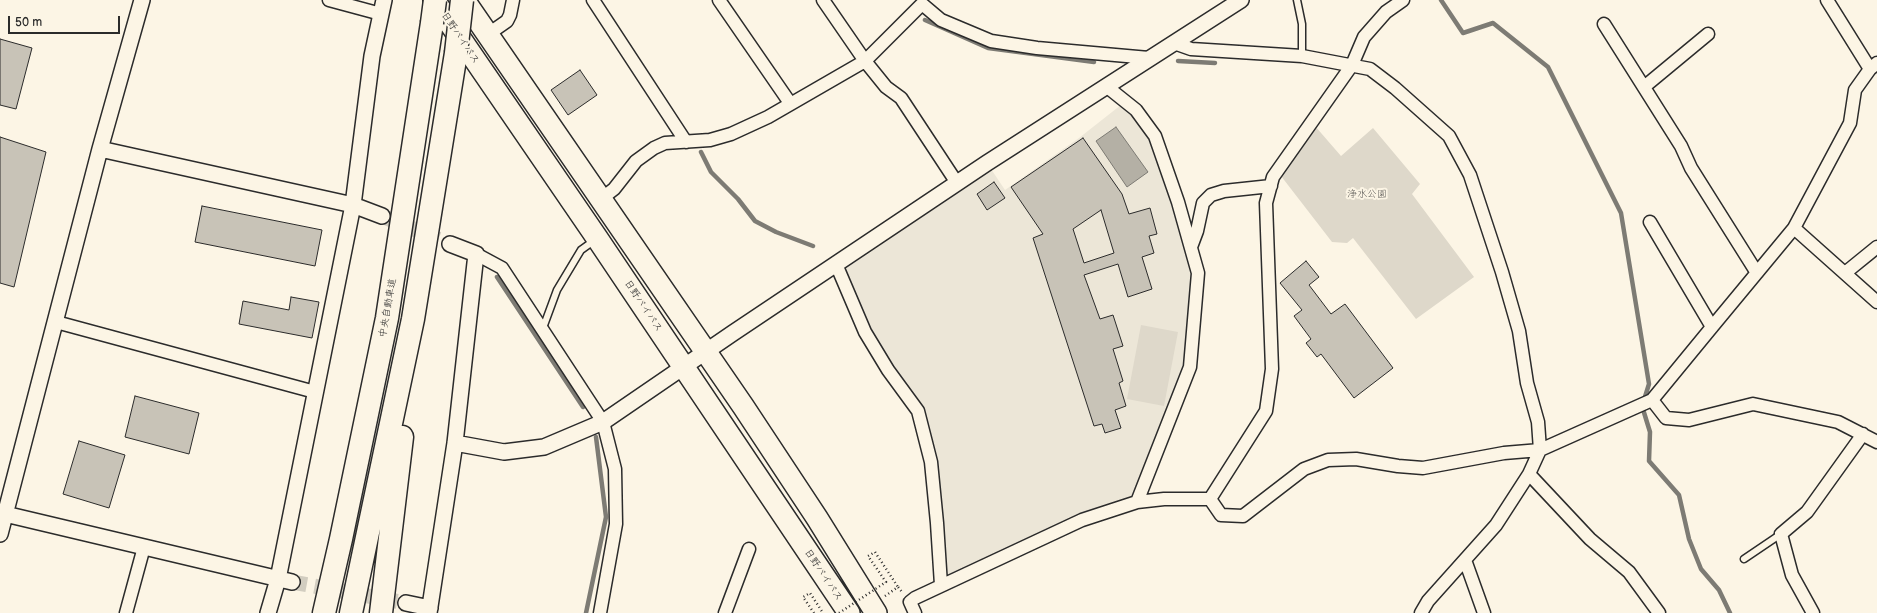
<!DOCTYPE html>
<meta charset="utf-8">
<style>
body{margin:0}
#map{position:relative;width:1877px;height:613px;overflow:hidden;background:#fcf5e5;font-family:"Balsamiq Sans",sans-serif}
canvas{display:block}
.scale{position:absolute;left:8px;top:16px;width:112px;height:18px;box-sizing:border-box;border:2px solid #2b2b2b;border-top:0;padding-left:5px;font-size:12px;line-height:14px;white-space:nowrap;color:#2b2b2b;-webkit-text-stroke:3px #fcf5e5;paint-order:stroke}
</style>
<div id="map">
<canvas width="1877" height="613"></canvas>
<div class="scale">50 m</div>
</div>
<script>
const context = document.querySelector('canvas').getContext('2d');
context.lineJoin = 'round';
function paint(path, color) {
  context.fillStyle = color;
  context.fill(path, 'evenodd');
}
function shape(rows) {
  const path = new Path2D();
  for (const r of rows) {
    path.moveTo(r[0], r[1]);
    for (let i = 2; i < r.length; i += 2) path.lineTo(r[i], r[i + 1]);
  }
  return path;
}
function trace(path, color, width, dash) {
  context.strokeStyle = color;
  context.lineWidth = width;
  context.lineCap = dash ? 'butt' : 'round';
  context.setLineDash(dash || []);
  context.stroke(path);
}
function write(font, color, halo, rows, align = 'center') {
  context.font = font + ' "Balsamiq Sans","Klee One",sans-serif';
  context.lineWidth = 4;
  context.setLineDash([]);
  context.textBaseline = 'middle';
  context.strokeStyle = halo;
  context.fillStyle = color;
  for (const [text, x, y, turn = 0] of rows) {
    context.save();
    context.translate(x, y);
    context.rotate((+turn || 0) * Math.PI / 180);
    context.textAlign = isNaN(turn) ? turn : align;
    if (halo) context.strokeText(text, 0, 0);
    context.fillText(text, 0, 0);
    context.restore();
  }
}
paint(shape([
 [1126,101,1155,136,1198,273,1190,367,1137,502,941,585,937,523,918,411,888,370,836,264,987,163,1005,190,1079,138]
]), '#ece6d7');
paint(shape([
 [1315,126,1341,156,1373,128,1420,184,1412,194,1474,277,1416,319,1353,238,1347,243,1332,242,1281,176],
 [1141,325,1178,332,1164,406,1127,399]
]), '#ded8ca');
const water = shape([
 [1116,127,1148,172,1127,187,1096,141,1116,127]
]);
paint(water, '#b4b0a5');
trace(water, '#7d7b74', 1);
trace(shape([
 [1441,0,1463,33,1493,23,1548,67,1621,213,1649,384,1644,400],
 [925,20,988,48,1094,62],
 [1178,61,1215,63],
 [701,152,711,172,738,199,755,221,776,232,813,246],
 [497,277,583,407],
 [1642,406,1650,432,1649,461,1679,495,1689,539,1701,569,1719,590,1730,613],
 [586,613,606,517,596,437]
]), '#7d7b74', 4.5);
const building = shape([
 [0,39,32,48,16,109,0,105,0,39],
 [580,70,597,95,568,115,551,90,580,70],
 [0,137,46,152,14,287,0,283,0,137],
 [1083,138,1122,194,1129,214,1150,208,1157,234,1149,236,1154,253,1142,257,1152,289,1128,297,1118,264,1084,275,1100,319,1113,315,1123,346,1113,349,1123,381,1119,383,1126,406,1115,410,1121,428,1105,433,1102,424,1094,426,1033,238,1043,234,1011,187,1083,138],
 [1101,210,1114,253,1084,263,1073,229,1101,210],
 [994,182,1005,198,987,210,977,194,994,182],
 [202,206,322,230,315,266,195,242,202,206],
 [1306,261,1319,277,1309,285,1331,314,1345,304,1393,368,1354,398,1321,354,1317,357,1306,343,1311,339,1294,316,1302,310,1280,283,1306,261],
 [291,297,319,302,312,338,239,324,243,301,289,310,291,297],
 [135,396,199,413,189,454,125,437,135,396],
 [79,441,125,455,109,508,63,494,79,441]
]);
paint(building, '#c8c3b7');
trace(building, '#2b2b2b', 1);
trace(shape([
 [382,216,450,244],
 [292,582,406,603]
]), '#d2cdc0', 15, [15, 8]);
const service = shape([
 [1297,0,1302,24,1302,56],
 [543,328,557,290,581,250,595,240],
 [1744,559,1781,534]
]);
const minor = shape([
 [329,0,381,14],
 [593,0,686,142],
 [719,0,790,103],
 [823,0,865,61,886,87,901,98,957,183],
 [1827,0,1870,69],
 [1604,24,1681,146,1691,168,1757,273],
 [487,35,507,21,510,15,513,0],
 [1174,43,1191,49,1302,56,1370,69,1395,88,1449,136,1470,175,1502,272,1519,331,1527,383,1538,422,1540,450,1504,453,1423,468,1398,466,1356,459,1328,460,1304,469,1243,516,1221,515,1210,499],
 [1644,87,1708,34],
 [601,199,614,189,636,161,654,148,665,143,710,140,731,134,768,117,865,61,922,4,941,20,991,41,1037,48,1149,58],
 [1650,222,1712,327],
 [1794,228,1877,302],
 [1191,247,1197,231,1203,203,1211,195,1224,191,1271,186],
 [476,254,502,268,603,422,615,469,616,524,600,613],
 [836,264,865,332,888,370,918,411,931,462,937,523,941,585],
 [1845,273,1877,247],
 [56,322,315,392],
 [1652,400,1666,418,1689,420,1753,404,1838,422,1877,442],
 [1529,474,1590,539,1629,572,1659,613],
 [1137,502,1164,499,1210,499,1266,411,1272,369,1266,203,1273,177,1352,65,1364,37,1386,12,1403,0],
 [1465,560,1484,613],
 [126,613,144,547],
 [725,613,749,549],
 [915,613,910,602,915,598,1082,520,1137,502,1190,367,1198,273,1178,202,1155,136,1136,110,1106,86],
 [1421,613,1428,601,1496,525,1529,474,1540,450,1652,400,1712,327,1794,228,1850,123,1855,90,1870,69,1877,63],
 [1813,613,1792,575,1781,534,1807,512,1863,434]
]);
const tertiary = shape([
 [100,149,353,205,382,216],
 [455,443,504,452,544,447,603,422,733,333,987,163,1241,0],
 [5,514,292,582],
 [0,534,100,149,142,0],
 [406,603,430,608],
 [268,613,278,579,353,205,372,56,384,0],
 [429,613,455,443,476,254,450,244]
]);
const trunk = shape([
 [434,0,597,238,849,613],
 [464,0,743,406,817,518,876,613]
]);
const motorway = shape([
 [324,613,341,539,387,318,432,23],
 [351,613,413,319,456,53],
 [381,613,402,437]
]);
trace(service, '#2b2b2b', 9);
trace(minor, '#2b2b2b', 15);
trace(tertiary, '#2b2b2b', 18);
trace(trunk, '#2b2b2b', 24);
trace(motorway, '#2b2b2b', 25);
trace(shape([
 [885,596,898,587,902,592],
 [814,613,803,597,810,593,823,613]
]), '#2b2b2b', 2.5, [1, 3]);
trace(service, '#fcf5e5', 6);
trace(minor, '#fcf5e5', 12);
trace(tertiary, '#fcf5e5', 15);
trace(trunk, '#fcf5e5', 21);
trace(motorway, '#fcf5e5', 22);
const motorwayBridge = shape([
 [432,23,435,0],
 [456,53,462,0]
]);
trace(motorwayBridge, '#2b2b2b', 25, []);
trace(shape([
 [839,613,886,582,868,556,875,552,898,587]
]), '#2b2b2b', 2.5, [1, 3]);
trace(motorwayBridge, '#fcf5e5', 22);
write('10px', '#2b2b2b', '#fcf5e5', [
 ["日野バイパス",460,38,56],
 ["日野バイパス",643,306,56],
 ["中央自動車道",388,308,-80],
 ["日野バイパス",823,575,56]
]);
write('10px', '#585653', '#fcf5e5', [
 ["浄水公園",1367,194]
]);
</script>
